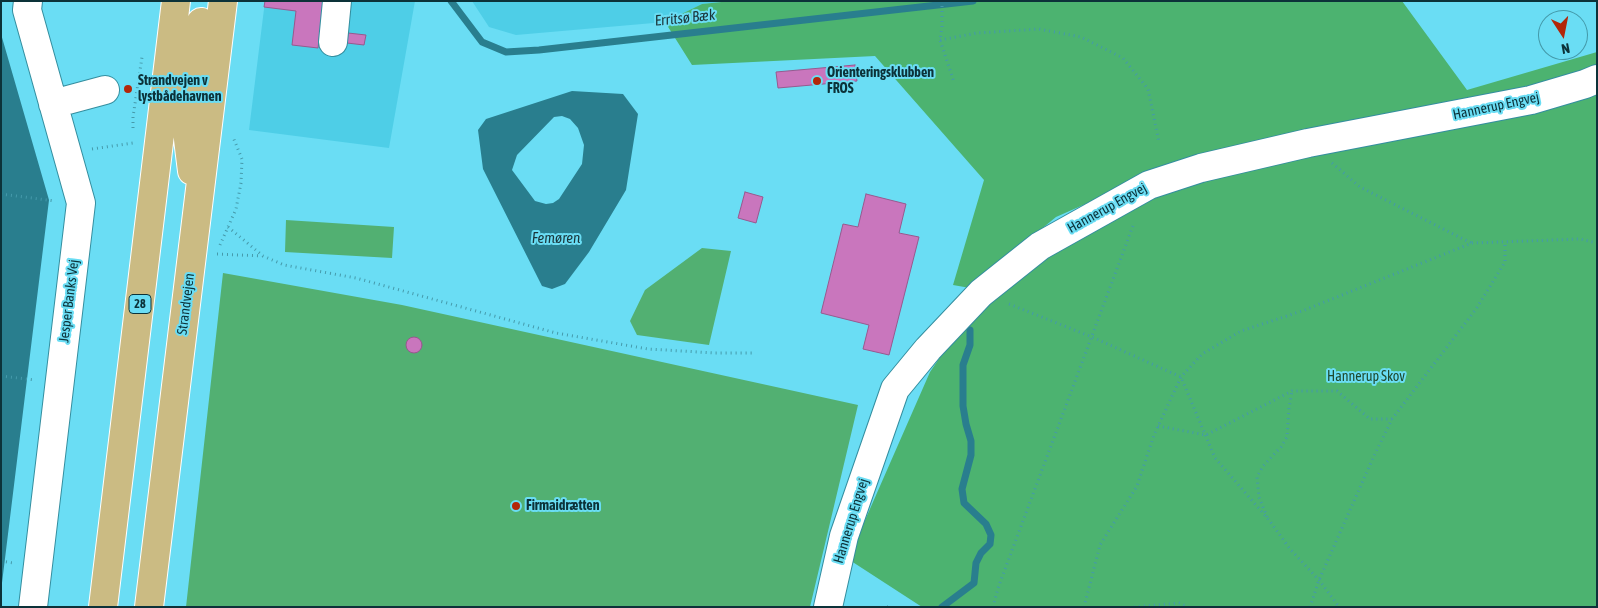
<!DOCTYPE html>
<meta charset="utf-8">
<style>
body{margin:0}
#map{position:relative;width:1598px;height:608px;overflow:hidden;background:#6addf4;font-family:"Asap Condensed",sans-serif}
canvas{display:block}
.frame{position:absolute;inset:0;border:2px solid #0c3239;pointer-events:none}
.north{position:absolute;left:1538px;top:10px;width:50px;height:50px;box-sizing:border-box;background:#6addf4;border:1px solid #4499a9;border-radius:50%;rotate:169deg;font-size:14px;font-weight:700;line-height:20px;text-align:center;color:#0c3239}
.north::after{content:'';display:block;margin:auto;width:18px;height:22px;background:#b32609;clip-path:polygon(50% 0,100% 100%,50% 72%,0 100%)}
</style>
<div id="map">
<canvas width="1598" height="608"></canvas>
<div class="frame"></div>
<div class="north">N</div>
</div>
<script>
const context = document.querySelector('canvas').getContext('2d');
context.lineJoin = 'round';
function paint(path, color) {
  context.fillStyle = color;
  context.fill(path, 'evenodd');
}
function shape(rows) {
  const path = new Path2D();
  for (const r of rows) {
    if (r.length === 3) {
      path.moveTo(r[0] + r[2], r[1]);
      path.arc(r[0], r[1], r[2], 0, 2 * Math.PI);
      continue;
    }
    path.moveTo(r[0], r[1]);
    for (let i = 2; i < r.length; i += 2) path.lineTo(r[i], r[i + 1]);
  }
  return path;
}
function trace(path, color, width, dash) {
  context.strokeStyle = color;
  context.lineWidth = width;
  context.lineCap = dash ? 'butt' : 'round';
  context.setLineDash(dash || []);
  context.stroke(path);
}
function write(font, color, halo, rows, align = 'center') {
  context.font = font + ' "Asap Condensed",sans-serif';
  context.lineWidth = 4;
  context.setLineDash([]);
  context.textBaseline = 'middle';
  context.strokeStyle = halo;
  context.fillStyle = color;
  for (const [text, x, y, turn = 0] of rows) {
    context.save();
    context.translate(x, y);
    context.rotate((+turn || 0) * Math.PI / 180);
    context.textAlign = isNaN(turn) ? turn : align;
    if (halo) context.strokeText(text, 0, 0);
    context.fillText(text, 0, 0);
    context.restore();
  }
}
paint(shape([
 [265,1,415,1,389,148,249,130],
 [472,1,731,1,702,4,665,22,516,35,489,27]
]), '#4ecee7');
paint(shape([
 [286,220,394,227,392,258,285,252],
 [702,248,731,251,709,345,637,335,630,321,645,290],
 [223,273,402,305,858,405,810,607,186,607]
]), '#52b072');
paint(shape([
 [731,1,1402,1,1467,90,1597,52,1597,69,1572,79,1176,164,1056,217,970,288,953,285,984,180,875,56,692,65,665,22,702,4],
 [1597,90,1597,607,922,607,848,559,930,372,961,326,1043,254,1177,185]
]), '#4cb370');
paint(shape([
 [1,34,49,200,1,591],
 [572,91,623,94,638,114,626,190,589,252,565,284,552,289,542,286,483,169,478,130,486,119],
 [562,116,570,119,578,128,584,145,582,164,559,199,553,203,546,204,535,201,512,170,517,155,554,117]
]), '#297e8e');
trace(shape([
 [451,1,482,42,506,52,539,50,973,1],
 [942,607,974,583,976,563,981,553,990,544,991,535,986,524,964,503,962,489,971,455,971,441,966,424,963,406,963,365,970,345,970,330]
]), '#297e8e', 7);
const building = shape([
 [265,1,324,1,318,48,292,45,296,11,264,7,265,1],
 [348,33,366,35,364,45,347,43,348,33],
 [855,65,857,81,778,88,776,72,855,65],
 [745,192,763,197,756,223,738,218,745,192],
 [866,194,906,204,899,233,919,237,889,355,863,349,869,325,821,313,843,224,858,227,866,194],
 [414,345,8]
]);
paint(building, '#c976bd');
trace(building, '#97598e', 1);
const minor = shape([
 [28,1,27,10,81,203,33,607],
 [333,42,337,1],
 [53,104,105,90],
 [828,607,844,536,895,389,928,349,981,293,1040,246,1149,185,1201,168,1308,143,1531,100,1585,84,1597,79]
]);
const major = shape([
 [192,171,187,131,201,22],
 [103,607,176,1],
 [149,607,223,1]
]);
trace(minor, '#348e9f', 30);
trace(major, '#fff', 30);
trace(shape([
 [942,1,942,27,940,40,954,82],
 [940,40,977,33,1039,29,1081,37,1123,58,1148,89,1159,142],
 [133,128,133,117,142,57],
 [92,149,133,143],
 [1332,163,1360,187,1471,243],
 [1,194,55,201],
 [228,227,263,256,284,265,356,278,556,333,648,349,715,353,753,353],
 [220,245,236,209,241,183,242,159,233,137],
 [217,254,262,256],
 [1009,304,1092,337,1181,377,1215,458,1269,520,1290,549,1319,580,1339,607],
 [1,376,35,380],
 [1158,426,1206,435,1292,391,1337,391,1370,419,1392,419],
 [1267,517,1259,497,1257,477,1263,466,1281,447,1287,437,1289,408,1292,391],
 [1,561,13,563],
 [887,607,889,607],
 [993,607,998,588,1134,223],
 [1084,607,1100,545,1137,486,1154,435,1181,377,1202,354,1241,331,1302,311,1472,243,1580,239,1597,243],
 [1134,607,1179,603,1188,607],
 [1310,607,1319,580,1373,458,1392,419,1476,309,1505,262,1505,242]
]), '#459aab', 3, [1, 4]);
trace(minor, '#fff', 28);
trace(major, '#cbbb83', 28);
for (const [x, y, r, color] of [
 [817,81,5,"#b32609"],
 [128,89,5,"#b32609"],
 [516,506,5,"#b32609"]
]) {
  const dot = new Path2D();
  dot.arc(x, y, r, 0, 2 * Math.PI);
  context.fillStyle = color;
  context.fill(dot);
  trace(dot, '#6addf4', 2);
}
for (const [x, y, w] of [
 [140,304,22]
]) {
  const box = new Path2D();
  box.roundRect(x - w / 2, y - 9.5, w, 19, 4);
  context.fillStyle = '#6addf4';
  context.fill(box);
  trace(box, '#0c3239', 1);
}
write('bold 12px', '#0c3239', null, [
 ["28",140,304]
]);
write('bold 14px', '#0c3239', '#6addf4', [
 ["Orienteringsklubben",827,73],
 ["FROS",827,89],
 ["Strandvejen v",138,81],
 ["lystbådehavnen",138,97],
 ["Firmaidrætten",526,506]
], 'left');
write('14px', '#0c3239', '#6addf4', [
 ["Hannerup Engvej",1496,106,-12],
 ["Hannerup Engvej",1107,208,-29],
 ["Jesper Banks Vej",69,301,-83],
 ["Strandvejen",186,304,-83],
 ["Hannerup Engvej",851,521,-73]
]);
write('14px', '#1f492d', '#6addf4', [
 ["Hannerup Skov",1366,377]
]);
write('italic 15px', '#1b353a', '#6addf4', [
 ["Erritsø Bæk",685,18,-6],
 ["Femøren",556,238]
]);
</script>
